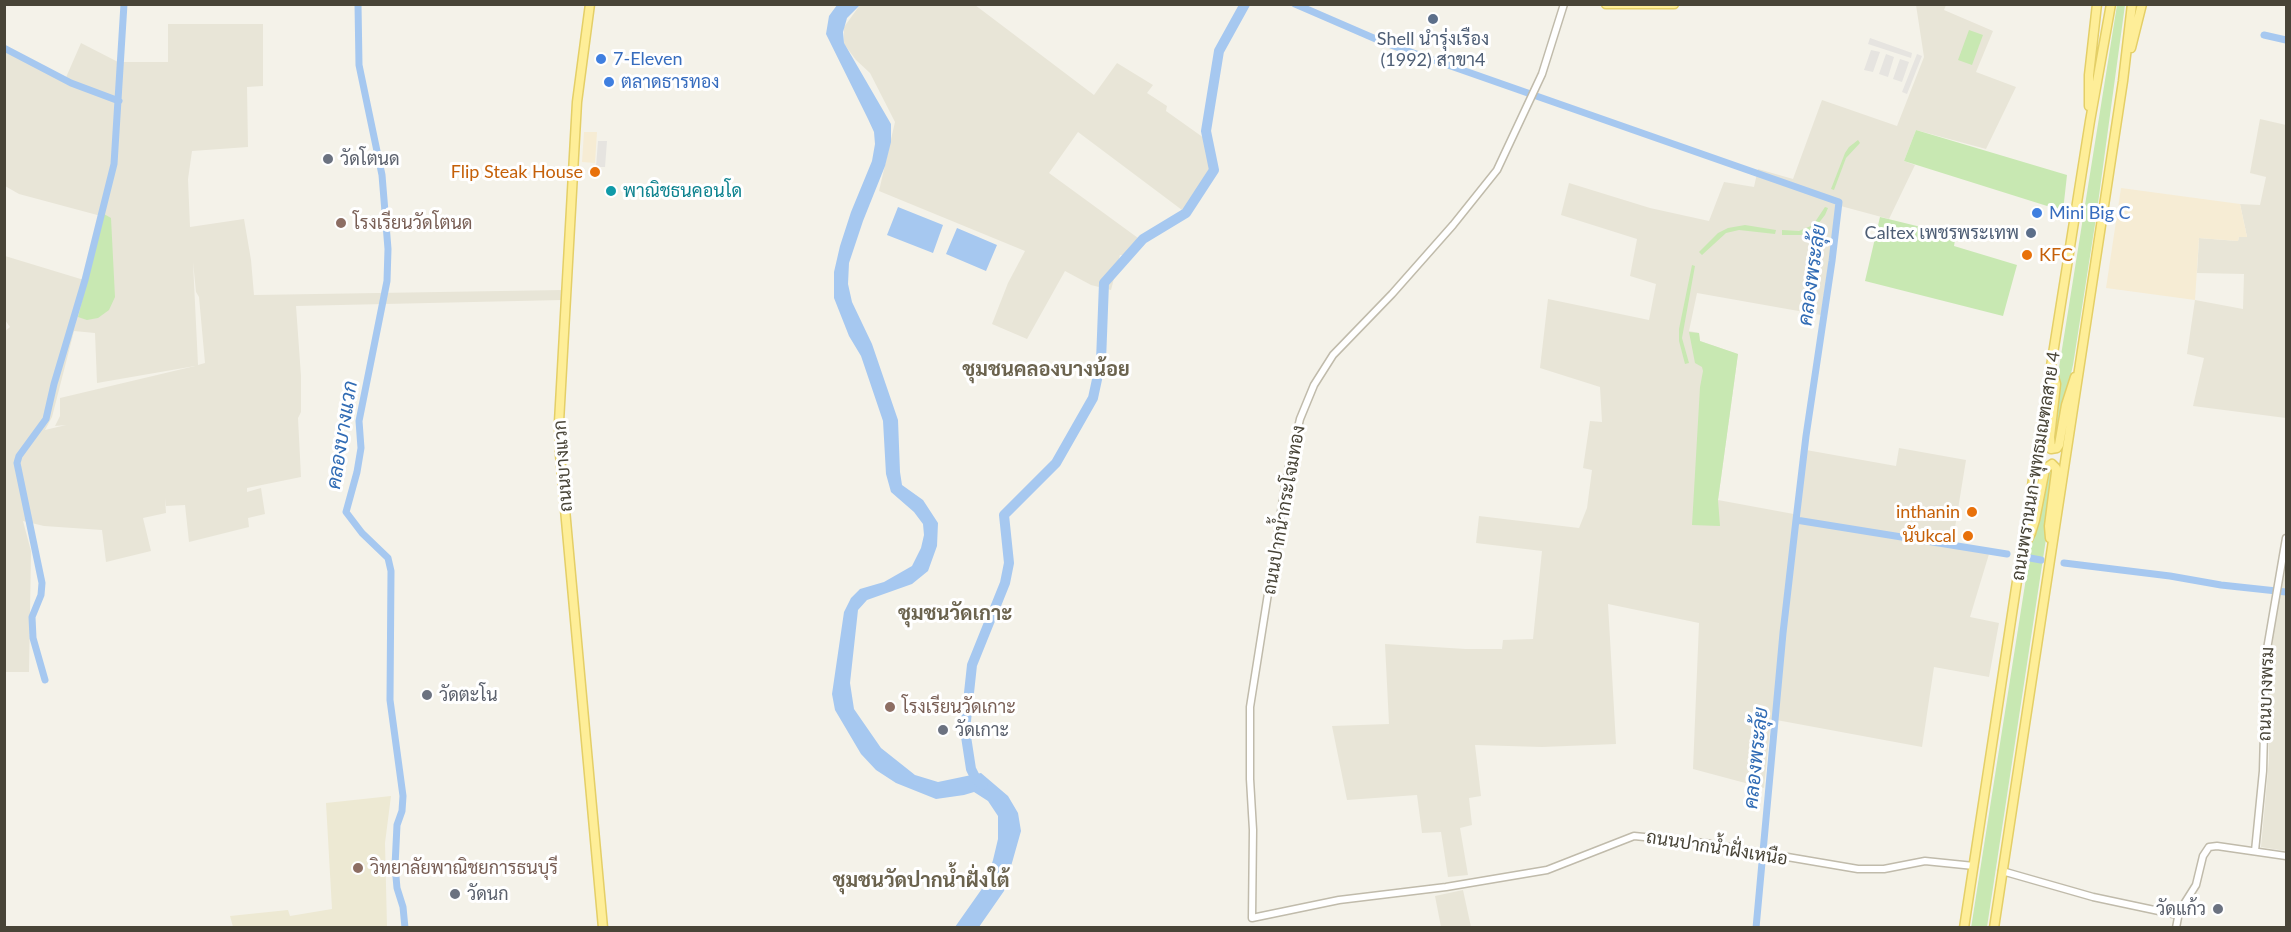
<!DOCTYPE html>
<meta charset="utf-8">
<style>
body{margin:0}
#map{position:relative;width:2291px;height:932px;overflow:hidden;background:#f4f2e9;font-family:Lato,sans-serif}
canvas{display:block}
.frame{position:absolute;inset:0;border:6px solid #484437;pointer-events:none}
</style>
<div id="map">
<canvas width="2291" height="932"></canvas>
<div class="frame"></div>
</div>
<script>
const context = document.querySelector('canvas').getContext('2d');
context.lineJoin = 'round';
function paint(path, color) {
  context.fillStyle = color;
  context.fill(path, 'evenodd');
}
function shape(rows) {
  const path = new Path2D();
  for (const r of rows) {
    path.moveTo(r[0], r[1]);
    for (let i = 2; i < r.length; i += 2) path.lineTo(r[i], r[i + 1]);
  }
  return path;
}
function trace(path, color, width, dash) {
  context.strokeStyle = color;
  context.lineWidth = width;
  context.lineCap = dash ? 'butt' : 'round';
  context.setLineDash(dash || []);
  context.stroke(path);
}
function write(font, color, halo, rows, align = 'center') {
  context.font = font + ' Lato,Sarabun,sans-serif';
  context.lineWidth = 6;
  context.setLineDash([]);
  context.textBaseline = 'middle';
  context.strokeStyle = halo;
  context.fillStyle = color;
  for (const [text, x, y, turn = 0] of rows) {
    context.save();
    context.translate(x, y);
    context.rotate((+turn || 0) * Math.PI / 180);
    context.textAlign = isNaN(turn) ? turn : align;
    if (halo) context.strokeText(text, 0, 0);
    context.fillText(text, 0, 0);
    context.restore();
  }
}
paint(shape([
 [860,5,975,5,1094,95,1117,63,1153,85,1147,93,1167,106,1166,111,1204,138,1214,170,1186,213,1078,132,1049,173,1138,238,1124,255,1120,255,1111,290,1091,285,1065,271,1027,339,992,324,1008,283,1025,251,879,191,895,122,870,73,856,60,844,44,844,27],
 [1916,5,1946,5,1944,10,1993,31,1976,72,2016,87,1986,149,1916,130,1904,161,1915,165,1889,219,1837,205,1821,315,1697,293,1689,331,1699,333,1700,341,1738,354,1718,500,1799,515,1806,450,1896,466,1899,448,1966,460,1952,546,1989,554,1970,617,1999,623,1989,677,1934,667,1922,747,1771,719,1764,788,1693,769,1699,623,1608,604,1616,744,1542,747,1475,745,1481,796,1469,798,1472,825,1460,828,1468,875,1448,877,1441,832,1422,833,1417,795,1347,800,1332,726,1389,724,1385,644,1466,649,1502,649,1503,640,1533,639,1542,551,1476,543,1479,516,1579,528,1587,508,1592,470,1583,468,1590,421,1602,422,1600,387,1540,368,1548,299,1649,320,1656,284,1630,276,1637,239,1561,215,1569,183,1650,208,1709,221,1724,182,1754,187,1758,169,1793,179,1822,100,1897,126,1924,57],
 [168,24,263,24,263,86,247,87,248,147,192,151,188,179,190,227,244,219,251,260,254,295,563,290,562,300,296,306,301,376,301,412,298,418,301,477,247,488,247,492,261,488,265,514,248,518,249,527,189,542,185,505,166,506,165,498,166,513,143,518,151,551,106,562,102,530,44,526,23,521,31,551,29,672,5,672,4,332,10,327,5,320,5,256,84,280,101,216,19,194,5,186,5,48,64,82,81,43,118,62,168,62],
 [193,262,196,292,199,297,205,363,198,365],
 [74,331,95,333,97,383,195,366,60,398,60,416,55,426,66,425,45,430,52,417],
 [2260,119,2286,125,2286,418,2193,406,2204,358,2187,354,2195,300,2243,309,2244,274,2197,273,2199,238,2238,241,2239,237,2247,237,2240,204,2260,205,2266,177,2250,173],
 [2286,565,2286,851,2261,847,2269,760,2269,691,2273,633],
 [1463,890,1471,927,1441,927,1435,896]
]), '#e8e5d7');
paint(shape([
 [584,132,597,132,595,163,582,162],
 [2121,188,2240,204,2247,237,2239,237,2238,241,2199,238,2195,300,2106,288]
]), '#f6ecd4');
paint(shape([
 [391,796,385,843,387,927,233,927,230,916,288,910,290,916,332,909,326,803]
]), '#ede9d3');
paint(shape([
 [2117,5,2125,5,2096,218,2073,365,2055,444,2054,443,2058,374],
 [1969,30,1983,35,1972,65,1958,60],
 [1916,130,2067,175,2063,211,1904,161],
 [1858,140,1860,143,1846,158,1834,190,1831,189,1845,153,1849,147],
 [1825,207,1828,208,1825,215,1814,229,1801,235,1782,235,1782,230,1799,231,1813,225],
 [104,214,111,218,115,297,109,310,98,318,87,320,78,317],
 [1880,217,1921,227,1955,240,1954,246,2017,265,2003,316,1865,281],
 [1745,225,1776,230,1775,234,1739,230,1726,233,1702,255,1699,252,1718,233,1728,228],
 [1692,265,1695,266,1682,338,1689,363,1685,364,1679,341,1679,329],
 [1689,332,1699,333,1700,341,1738,354,1718,500,1720,526,1692,525,1700,387,1703,371,1702,367,1695,363],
 [2049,468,2052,470,2052,477,2046,539,1987,927,1971,928,2032,540]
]), '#c8e8b2');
paint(shape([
 [1870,38,1912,53,1911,58,1868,44],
 [1871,50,1880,52,1873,72,1864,70],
 [1886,54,1894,57,1888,77,1879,74],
 [1917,54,1922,56,1907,94,1902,92],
 [1900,59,1909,62,1902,82,1893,79],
 [598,141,607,141,605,167,596,167]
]), '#e6e4e0');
paint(shape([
 [837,5,860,5,847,18,843,32,844,43,891,124,891,142,885,166,863,221,849,263,848,284,852,302,872,344,898,420,900,472,902,485,923,500,938,523,937,546,928,571,912,584,867,600,858,610,850,683,854,709,881,748,915,775,938,782,981,773,1008,796,1018,813,1021,831,1004,891,979,927,955,927,986,883,993,860,998,839,998,816,988,801,974,792,964,795,936,799,896,783,876,770,861,754,835,710,832,694,844,612,851,598,860,589,884,582,912,566,921,548,924,535,923,524,914,512,891,492,886,474,883,421,861,356,849,336,834,298,834,272,840,246,851,212,872,161,875,144,874,132,868,119,826,34,829,16],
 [898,207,943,225,933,253,887,235],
 [957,228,997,245,986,271,946,254]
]), '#a6c8f0');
trace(shape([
 [358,4,359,65,382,175,388,249,387,281,359,421,361,448,357,472,346,512,362,533,388,558,391,571,390,700,403,796,402,811,397,825,395,866,397,888,403,907,405,928],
 [1295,4,1385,43,1839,202,1832,261,1806,436,1796,520,1783,633,1756,928],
 [2264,35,2286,40],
 [4,48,71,83,119,101],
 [1796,520,2007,554],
 [2030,558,2041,560],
 [2064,563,2170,576,2221,585,2286,592],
 [45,680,33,638,32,617,41,595,42,583,17,463,19,456,46,419,54,384,85,280,114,164,124,4]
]), '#a6c8f0', 7);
trace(shape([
 [983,785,976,779,971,769,965,730,972,665,1005,583,1009,563,1004,515,1056,463,1093,398,1101,361,1104,283,1143,239,1186,213,1214,170,1206,131,1219,51,1245,4]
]), '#a6c8f0', 10);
const minor = shape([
 [1564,4,1542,74,1497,170,1453,225,1392,294,1333,355,1314,385,1300,419,1286,480,1250,707,1250,779,1253,830,1252,918,1339,900,1446,887,1547,870,1634,836,1705,843,1858,869,1884,869,1925,861,1974,866],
 [2255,851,2263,771,2266,655,2286,538],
 [2002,871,2093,897,2173,914,2179,912],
 [2176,928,2179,912,2196,885,2203,856,2209,847,2217,846,2286,856]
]);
const major = shape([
 [590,4,577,102,559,422,560,454,603,928],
 [1606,4,1674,4],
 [2131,48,2142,4],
 [2089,106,2089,75,2097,4],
 [2052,370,2056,384,2050,437,2051,449,2057,448,2059,445,2066,405,2075,377],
 [2025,545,2031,533,2035,520,2045,469,2052,464,2056,468,2056,472,2049,526,2050,538],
 [1964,928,2021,555,2090,121,2111,4],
 [1994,928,2123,81,2132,4]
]);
trace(minor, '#c0bbab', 9);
trace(major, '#e4cf67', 11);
trace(minor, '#fff', 6);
trace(major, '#feee98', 8);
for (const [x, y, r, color] of [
 [1433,19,6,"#5c6f8a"],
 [601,59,6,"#3f7fe0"],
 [609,82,6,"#3f7fe0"],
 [328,159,6,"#6b7280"],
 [595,172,6,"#e8710a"],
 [611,191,6,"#0f9aa8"],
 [2037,213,6,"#3f7fe0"],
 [341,223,6,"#8d6e63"],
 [2031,233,6,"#5c6f8a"],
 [2027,255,6,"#e8710a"],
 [1972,512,6,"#e8710a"],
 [1968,536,6,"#e8710a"],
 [427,695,6,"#6b7280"],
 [890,707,6,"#8d6e63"],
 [943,730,6,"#6b7280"],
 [358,868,6,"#8d6e63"],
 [455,894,6,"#6b7280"],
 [2218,909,6,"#6b7280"]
]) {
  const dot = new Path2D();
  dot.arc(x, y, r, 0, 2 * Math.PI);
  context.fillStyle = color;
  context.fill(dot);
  trace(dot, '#fff', 2);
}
write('18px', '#4e5e75', '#fff', [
 ["Shell นำรุ่งเรือง",1433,39],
 ["(1992) สาขา4",1433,60],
 ["Caltex เพชรพระเทพ",2019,233,"right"]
]);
write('18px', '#366cbe', '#fff', [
 ["7-Eleven",613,59],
 ["ตลาดธารทอง",621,82],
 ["Mini Big C",2049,213]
], 'left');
write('18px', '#5b616d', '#fff', [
 ["วัดโตนด",340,159],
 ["วัดตะโน",439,695],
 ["วัดเกาะ",955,730],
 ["วัดนก",467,894],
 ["วัดแก้ว",2206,909,"right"]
], 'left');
write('18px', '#c56008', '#fff', [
 ["Flip Steak House",583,172],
 ["KFC",2039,255,"left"],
 ["inthanin",1960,512],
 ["นับkcal",1956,536]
], 'right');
write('18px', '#0d838f', '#fff', [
 ["พาณิชธนคอนโด",623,191]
], 'left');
write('18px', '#785e54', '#fff', [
 ["โรงเรียนวัดโตนด",353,223],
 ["โรงเรียนวัดเกาะ",902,707],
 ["วิทยาลัยพาณิชยการธนบุรี",370,868]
], 'left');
write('18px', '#484437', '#fff', [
 ["ถนนบางแวก",563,466,-94],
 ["ถนนพรานนก-พุทธมณฑลสาย 4",2036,466,-81],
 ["ถนนปากน้ำกระโจมทอง",1284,510,-80],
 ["ถนนบางพรม",2266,694,-88],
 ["ถนนปากน้ำฝั่งเหนือ",1717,848,9]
]);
write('italic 20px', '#306bb4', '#fff', [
 ["คลองพระลุ้ย",1812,275,-82],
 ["คลองบางแวก",342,435,-81],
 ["คลองพระลุ้ย",1756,758,-84]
]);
write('bold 20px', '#6b634e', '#fff', [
 ["ชุมชนคลองบางน้อย",1046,370],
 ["ชุมชนวัดเกาะ",955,614],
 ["ชุมชนวัดปากน้ำฝั่งใต้",921,881]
]);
</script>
